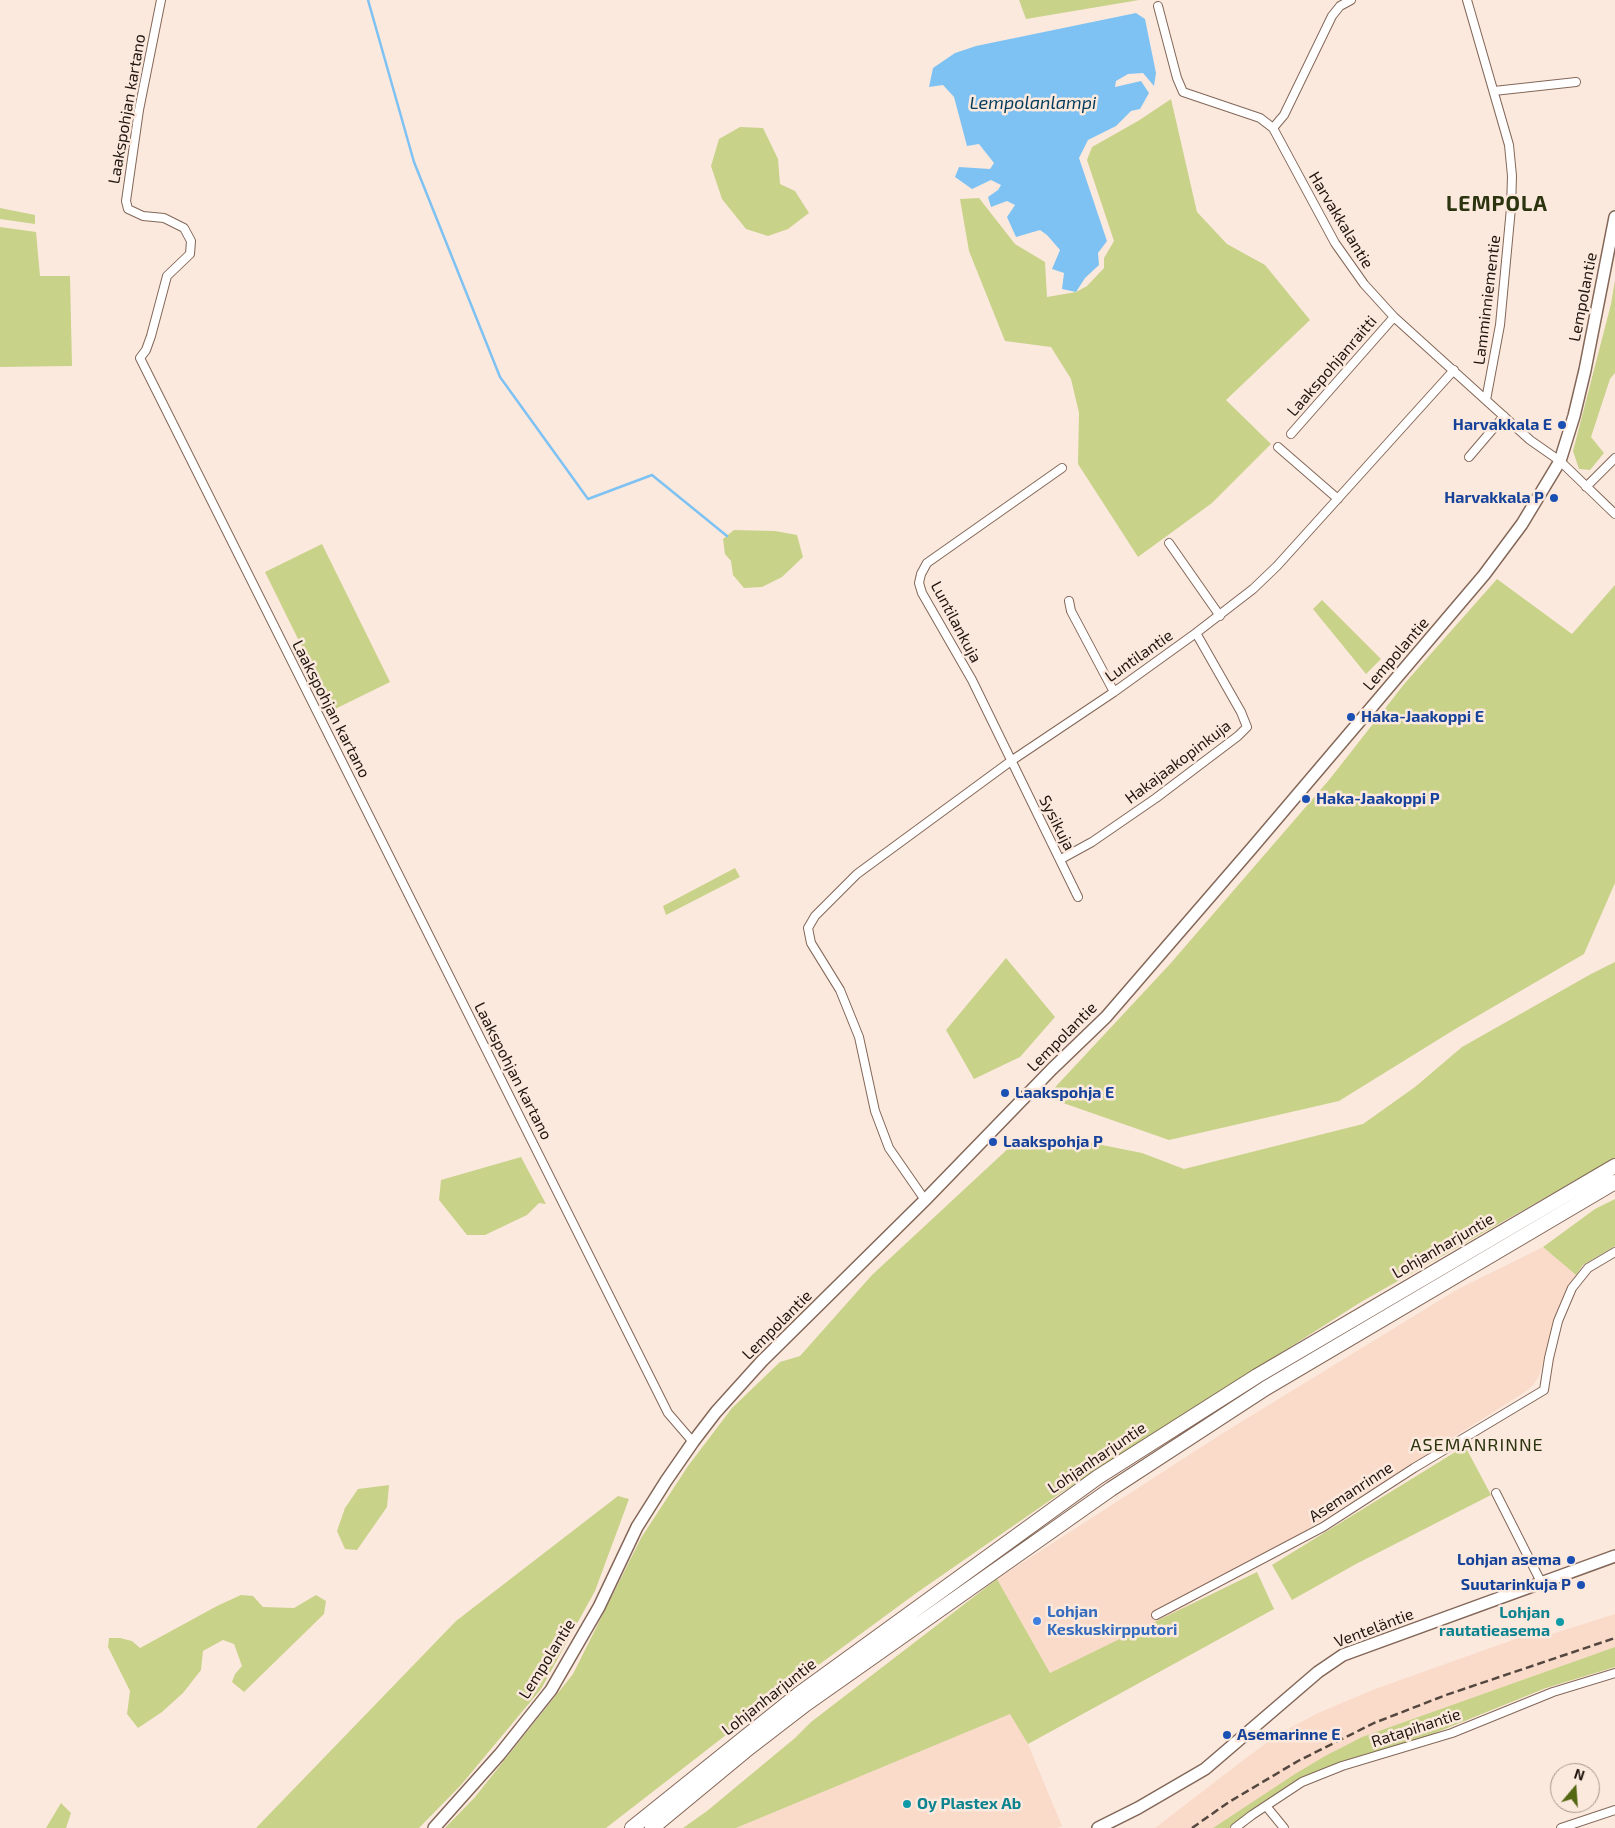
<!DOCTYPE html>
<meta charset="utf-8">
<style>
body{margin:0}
#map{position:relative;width:1615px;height:1828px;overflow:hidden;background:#fce9de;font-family:"Exo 2",sans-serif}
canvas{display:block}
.north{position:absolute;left:1550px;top:1763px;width:50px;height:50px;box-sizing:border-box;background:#fce9de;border:1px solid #a4958b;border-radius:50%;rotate:18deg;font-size:14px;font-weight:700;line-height:20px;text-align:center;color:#20160f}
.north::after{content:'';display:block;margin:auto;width:18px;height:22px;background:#546712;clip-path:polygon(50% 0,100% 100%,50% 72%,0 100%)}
</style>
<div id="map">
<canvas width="1615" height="1828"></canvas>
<div class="north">N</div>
</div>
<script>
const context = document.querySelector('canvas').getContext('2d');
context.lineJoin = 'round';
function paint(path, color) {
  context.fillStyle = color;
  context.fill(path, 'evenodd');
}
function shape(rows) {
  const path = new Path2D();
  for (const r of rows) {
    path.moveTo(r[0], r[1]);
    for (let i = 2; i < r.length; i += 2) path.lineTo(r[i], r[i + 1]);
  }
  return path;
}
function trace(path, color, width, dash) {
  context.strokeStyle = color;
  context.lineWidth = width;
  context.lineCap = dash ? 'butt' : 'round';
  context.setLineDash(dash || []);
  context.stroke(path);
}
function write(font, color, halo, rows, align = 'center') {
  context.font = font + ' "Exo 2",sans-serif';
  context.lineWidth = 5;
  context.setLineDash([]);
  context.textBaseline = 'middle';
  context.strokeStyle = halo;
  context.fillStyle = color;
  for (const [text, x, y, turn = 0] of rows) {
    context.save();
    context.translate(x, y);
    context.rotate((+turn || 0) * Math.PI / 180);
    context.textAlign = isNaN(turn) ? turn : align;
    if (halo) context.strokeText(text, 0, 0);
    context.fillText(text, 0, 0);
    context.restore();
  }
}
paint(shape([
 [1543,1247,1576,1275,1566,1289,1555,1318,1539,1376,1534,1384,1525,1392,1177,1612,1050,1673,997,1579,1223,1433,1458,1289],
 [1615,1614,1615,1647,1362,1737,1325,1756,1213,1828,1155,1828,1238,1764,1277,1735,1318,1713,1375,1689,1535,1632,1539,1638],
 [1011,1713,1028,1744,1062,1826,1057,1828,736,1828]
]), '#fadbca');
paint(shape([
 [1019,0,1139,0,1026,19],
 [1171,99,1197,212,1227,244,1265,265,1310,320,1226,400,1271,444,1212,503,1138,557,1078,464,1079,413,1071,379,1051,347,1005,341,969,251,960,199,979,198,1015,244,1045,262,1047,297,1076,292,1087,286,1104,268,1104,258,1114,241,1087,160,1092,147,1138,121],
 [740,127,763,128,778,159,780,184,795,191,809,213,788,229,768,236,746,229,722,199,711,166,719,139],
 [0,208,35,215,35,224,0,219],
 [0,227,36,232,40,276,70,276,72,366,0,367],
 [1615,280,1615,373,1610,379,1591,437,1604,453,1590,470,1579,469,1573,451,1611,304],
 [734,530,775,531,797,535,803,557,782,577,762,587,744,588,733,575,731,561,725,554,723,539],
 [322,544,390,682,333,710,265,572],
 [1497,579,1572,634,1615,585,1615,883,1584,954,1457,1028,1339,1101,1169,1140,1046,1097,1170,964,1329,780,1405,683],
 [1322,600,1381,659,1366,674,1313,609],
 [735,868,740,877,666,915,663,906],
 [1006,958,1055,1017,1020,1057,974,1079,946,1030],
 [1615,962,1615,1158,1361,1302,1062,1492,915,1594,775,1697,606,1828,445,1828,475,1797,573,1674,641,1538,688,1466,732,1408,780,1362,800,1356,872,1275,1013,1144,1062,1137,1142,1153,1184,1169,1363,1124,1415,1087,1462,1047,1591,974],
 [521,1157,546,1204,539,1203,527,1215,485,1235,467,1235,439,1200,441,1180],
 [1615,1199,1615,1246,1583,1265,1576,1275,1543,1247,1595,1209],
 [1465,1446,1491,1495,1356,1564,1292,1600,1272,1565],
 [389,1485,387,1507,357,1550,345,1549,337,1531,345,1508,358,1489],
 [618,1496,629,1499,595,1591,541,1689,461,1785,419,1828,256,1828,456,1621],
 [1257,1572,1274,1609,1028,1744,1010,1714,736,1828,683,1828,707,1811,795,1738,811,1722,997,1579,1050,1673],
 [241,1595,253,1596,263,1607,294,1608,316,1595,326,1601,324,1614,244,1692,232,1682,235,1674,242,1666,234,1644,223,1640,203,1651,201,1670,183,1693,162,1712,138,1728,127,1714,130,1691,108,1647,109,1638,120,1638,132,1641,140,1648,217,1606],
 [1615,1647,1615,1667,1546,1688,1430,1735,1340,1762,1295,1781,1229,1828,1213,1828,1295,1774,1325,1756,1362,1737],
 [61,1803,71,1813,66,1828,46,1828]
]), '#c8d289');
paint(shape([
 [1136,13,1145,19,1156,73,1154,86,1143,73,1128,74,1116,81,1115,87,1141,81,1149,93,1140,109,1131,111,1116,126,1088,140,1079,158,1107,241,1098,253,1099,265,1085,278,1076,292,1062,289,1064,273,1052,269,1060,250,1047,235,1040,230,1016,237,1007,217,1015,205,1007,201,991,207,988,197,998,190,1001,185,991,180,972,189,955,177,959,167,990,169,994,163,979,144,967,146,954,97,943,85,929,87,933,68,955,53,976,46]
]), '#7ec2f3');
trace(shape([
 [368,0,414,162,500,377,588,499,652,475,727,536]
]), '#7ec2f3', 2.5);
const street = shape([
 [161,0,139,110,126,201,128,209,143,216,164,218,184,228,191,241,190,254,167,276,151,336,146,350,140,358,668,1413,693,1442],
 [1467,0,1509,145,1512,176,1511,208,1500,325,1486,400],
 [1158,6,1177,78,1183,92,1260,118,1273,128,1335,243,1364,284,1394,317,1530,440,1560,461,1615,514],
 [1494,91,1576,82],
 [1273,128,1284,115,1332,16,1340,6,1351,0],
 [1291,434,1394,317],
 [1278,447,1338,499],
 [1469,457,1504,416],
 [1062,468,927,563,921,574,919,583,922,593,972,680,1078,897],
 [1586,487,1615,458],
 [1169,543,1220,616],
 [1069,601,1071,611,1114,692],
 [1061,859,1092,842,1156,798,1238,736,1247,727,1241,712,1196,633],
 [925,1200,889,1148,875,1111,859,1037,840,990,811,943,808,928,815,916,857,874,1011,761,1114,692,1196,633,1253,589,1277,566,1454,370],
 [1496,1493,1542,1584],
 [1156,1615,1323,1527,1414,1468,1544,1390,1549,1358,1558,1321,1572,1288,1588,1268,1615,1252],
 [1266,1806,1284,1828],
 [1235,1828,1252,1815,1302,1782,1342,1766,1452,1733,1553,1692,1615,1673],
 [1561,1828,1615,1810]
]);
const secondary = shape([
 [434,1828,500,1754,551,1690,599,1607,637,1527,666,1481,693,1442,716,1412,762,1361,925,1200,1052,1069,1106,1017,1252,848,1484,575,1522,524,1560,461,1574,416,1585,370,1615,217],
 [1098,1828,1138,1808,1205,1769,1318,1672,1343,1655,1615,1556]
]);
const highway = shape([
 [632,1828,799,1694,1098,1477,1257,1376,1615,1166],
 [652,1828,745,1751,806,1704,1111,1489,1266,1388,1615,1182]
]);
trace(street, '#836758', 10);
trace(secondary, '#836758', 14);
trace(highway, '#836758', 16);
trace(street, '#fff', 8);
trace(secondary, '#fff', 11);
trace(highway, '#fff', 14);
trace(shape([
 [1192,1828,1229,1802,1298,1761,1374,1723,1446,1695,1615,1638]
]), '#53473f', 2.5, [8, 4]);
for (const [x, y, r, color] of [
 [1562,425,5,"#1a4fb4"],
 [1554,498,5,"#1a4fb4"],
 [1351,717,5,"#1a4fb4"],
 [1306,799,5,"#1a4fb4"],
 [1005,1093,5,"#1a4fb4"],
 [993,1142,5,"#1a4fb4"],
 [1571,1560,5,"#1a4fb4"],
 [1581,1585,5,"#1a4fb4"],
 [1037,1621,5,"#3f7fe0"],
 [1560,1622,5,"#0f9aa8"],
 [1227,1735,5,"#1a4fb4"],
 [907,1804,5,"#0f9aa8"]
]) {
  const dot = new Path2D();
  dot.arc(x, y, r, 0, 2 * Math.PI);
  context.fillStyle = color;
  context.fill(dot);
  trace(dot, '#fce9de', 2);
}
write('16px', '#20160f', '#fce9de', [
 ["Laakspohjan kartano",127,109,-80],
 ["Harvakkalantie",1341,220,59],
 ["Lempolantie",1583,297,-79],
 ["Lamminniementie",1487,300,-83],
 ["Laakspohjanraitti",1332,366,-49],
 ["Luntilankuja",956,622,62],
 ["Lempolantie",1396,654,-49],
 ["Luntilantie",1139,656,-35],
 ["Laakspohjan kartano",331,709,63],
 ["Hakajaakopinkuja",1178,762,-37],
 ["Sysikuja",1057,823,63],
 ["Lempolantie",1062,1037,-45],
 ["Laakspohjan kartano",513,1071,63],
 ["Lohjanharjuntie",1443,1246,-30],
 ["Lempolantie",777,1325,-45],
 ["Lohjanharjuntie",1097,1458,-34],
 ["Asemanrinne",1351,1492,-33],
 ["Venteläntie",1374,1628,-21],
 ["Lempolantie",547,1659,-58],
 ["Lohjanharjuntie",769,1697,-38],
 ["Ratapihantie",1416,1728,-18]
]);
write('bold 16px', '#164399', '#fce9de', [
 ["Harvakkala E",1552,425,"right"],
 ["Harvakkala P",1544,498,"right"],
 ["Haka-Jaakoppi E",1361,717],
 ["Haka-Jaakoppi P",1316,799],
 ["Laakspohja E",1015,1093],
 ["Laakspohja P",1003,1142],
 ["Lohjan asema",1561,1560,"right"],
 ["Suutarinkuja P",1571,1585,"right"],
 ["Asemarinne E",1237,1735]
], 'left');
write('bold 16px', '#366cbe', '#fce9de', [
 ["Lohjan",1047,1612],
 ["Keskuskirpputori",1047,1630]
], 'left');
write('bold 16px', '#0d838f', '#fce9de', [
 ["Lohjan",1550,1613],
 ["rautatieasema",1550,1631],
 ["Oy Plastex Ab",917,1804,"left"]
], 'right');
write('italic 18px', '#023b5b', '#fce9de', [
 ["Lempolanlampi",1033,103]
]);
context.letterSpacing = '1px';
write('18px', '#2b340e', '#fce9de', [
 ["ASEMANRINNE",1477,1445]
]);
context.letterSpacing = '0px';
context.letterSpacing = '1px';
write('bold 21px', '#2b340e', '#fce9de', [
 ["LEMPOLA",1497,204]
]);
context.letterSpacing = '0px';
</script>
